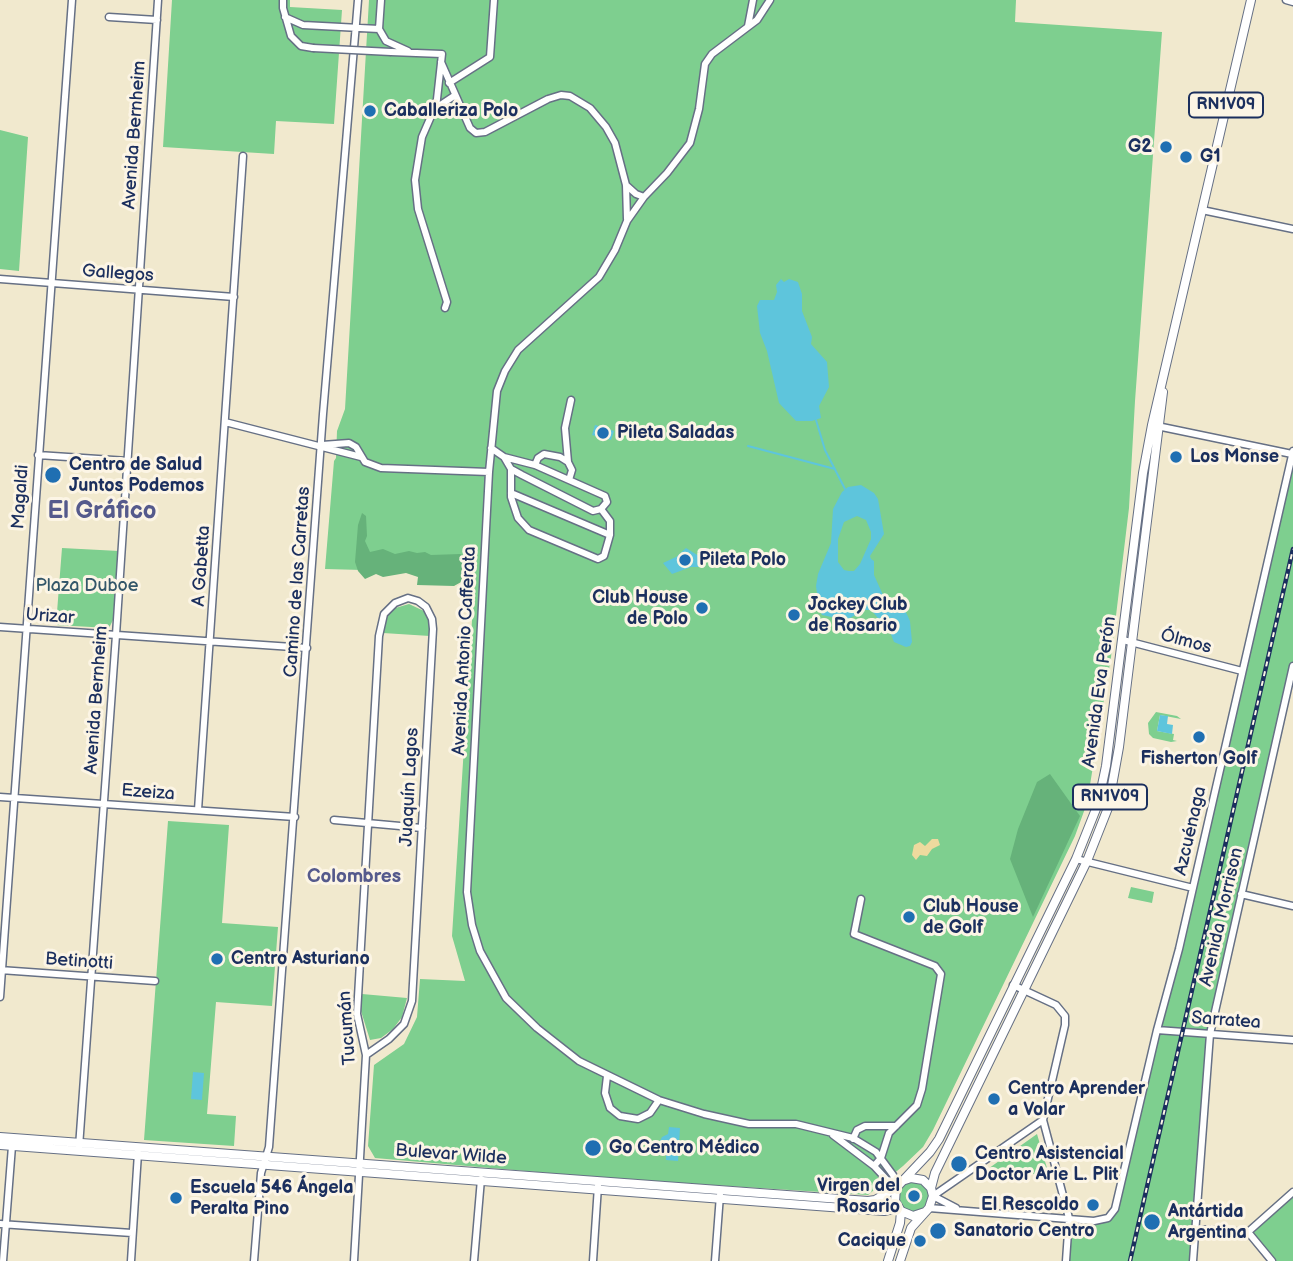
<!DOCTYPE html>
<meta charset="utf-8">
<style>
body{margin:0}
canvas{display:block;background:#f1e9ce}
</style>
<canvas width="1293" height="1261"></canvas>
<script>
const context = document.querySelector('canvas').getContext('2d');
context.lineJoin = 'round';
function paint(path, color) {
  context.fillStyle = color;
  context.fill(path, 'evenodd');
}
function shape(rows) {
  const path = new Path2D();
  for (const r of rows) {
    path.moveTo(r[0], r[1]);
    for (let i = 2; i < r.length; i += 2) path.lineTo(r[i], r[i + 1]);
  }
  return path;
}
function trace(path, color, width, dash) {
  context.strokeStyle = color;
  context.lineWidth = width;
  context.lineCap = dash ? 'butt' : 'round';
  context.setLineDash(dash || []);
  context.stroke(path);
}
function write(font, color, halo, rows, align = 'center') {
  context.font = font + ' "Balsamiq Sans",sans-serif';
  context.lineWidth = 6;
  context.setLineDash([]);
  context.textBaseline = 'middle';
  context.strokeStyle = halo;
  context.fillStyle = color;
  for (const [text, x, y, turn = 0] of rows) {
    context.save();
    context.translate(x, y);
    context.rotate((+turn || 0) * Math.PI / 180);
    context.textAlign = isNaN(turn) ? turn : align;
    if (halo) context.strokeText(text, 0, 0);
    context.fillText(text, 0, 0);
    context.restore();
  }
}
paint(shape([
 [172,0,290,0,290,7,342,10,334,124,276,121,274,154,163,147],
 [369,0,1016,0,1015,22,1162,32,1135,401,1129,508,1111,657,1087,803,1075,836,933,1130,923,1147,903,1166,868,1195,618,1179,375,1158,368,1146,374,1065,404,1044,417,1017,420,979,465,981,452,936,475,573,325,569,334,461,336,458,337,431,345,409],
 [0,130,28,137,19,271,0,269],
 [1293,451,1293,666,1210,1034,1193,1261,1066,1261,1069,1218,1094,1221,1111,1215,1179,949],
 [62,548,119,551,113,620,109,628,56,625],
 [409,604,424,611,429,618,430,636,383,633,386,616,392,609],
 [1156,712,1177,716,1181,719,1160,715,1157,731,1174,734,1173,740,1177,741,1171,742,1153,738,1149,734,1148,723],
 [168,821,229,825,222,923,278,927,272,1006,216,1002,207,1114,236,1116,234,1146,144,1140],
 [1131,887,1154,892,1152,903,1128,898],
 [362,994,407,998,402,1017,393,1029,381,1038,370,1040,361,1011],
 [1037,1134,1049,1175,985,1171],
 [918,1178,933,1196,919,1215,901,1211,896,1188,899,1185],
 [1293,1192,1293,1261,1272,1261,1248,1233]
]), '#7ecf8f');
paint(shape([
 [362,513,366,516,367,536,365,541,370,552,383,549,395,554,409,551,417,553,425,552,431,555,460,554,465,556,463,581,454,586,417,585,418,577,406,573,383,577,376,574,365,579,358,571,355,562,358,525],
 [1050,774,1080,816,1033,917,1010,859,1018,829,1037,782]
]), '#66b27a');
paint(shape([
 [932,839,938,839,940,845,932,849,927,856,920,855,916,860,912,855,914,845,920,842,925,846]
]), '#eeda9e');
paint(shape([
 [781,279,784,282,789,279,798,282,802,294,802,311,812,337,811,344,827,362,829,387,819,406,821,418,812,421,796,421,779,403,767,351,760,333,757,306,760,300,774,300,777,292,776,285],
 [595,425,614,431,611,440,592,435],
 [861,485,874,493,878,499,884,534,870,556,871,559,874,561,874,575,888,606,904,608,910,621,912,642,910,646,906,647,894,642,890,632,871,610,865,610,846,620,822,615,819,608,816,586,818,574,831,543,833,509,842,492,848,487],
 [857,516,866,520,871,532,871,539,860,564,854,571,849,571,844,570,838,562,838,539,844,522],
 [686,548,702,558,701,567,691,567,672,574,663,563,676,557],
 [1160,715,1168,716,1167,724,1173,725,1172,734,1157,731],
 [193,1072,204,1073,202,1100,191,1099],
 [669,1127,680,1128,678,1161,666,1160,666,1151,659,1143,662,1137,668,1134]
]), '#5ec5dc');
trace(shape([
 [816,420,825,450,845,489],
 [748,446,835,469]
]), '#5ec5dc', 2);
const minor = shape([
 [283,0,283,8,291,36,301,46,313,48],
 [381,0,379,29,386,41,408,51],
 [770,0,757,20,712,54,705,64,699,109,690,143,667,173,644,197,627,221,615,250,599,277,518,350,505,371,497,391,489,472,467,892,472,925,480,951,506,998,537,1028,579,1061,659,1100,704,1114,749,1124,796,1124,853,1138,876,1152,893,1175,895,1181],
 [1286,0,1293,2],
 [109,17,157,20],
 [285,17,303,25,379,29],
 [748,26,753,0],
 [391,52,442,54,436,108],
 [441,62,470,128,476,133,485,132,548,99,561,95,570,96,590,108,606,127,615,143,626,185,627,219],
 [449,83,490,57,494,0],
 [626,185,636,194,644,197],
 [1202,210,1293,229],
 [0,279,234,297],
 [445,308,447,302,418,209,415,180,422,137,432,114,436,108,454,96],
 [225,422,361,457],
 [1157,426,1292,454],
 [322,445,349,443,356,447,365,462,381,468,489,472],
 [491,448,504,457,511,469,522,475,593,511,601,509],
 [38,455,128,461],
 [504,457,535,465,605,496,607,502,601,509],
 [568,462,565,428,571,400],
 [535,465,538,458,544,454,560,457,568,462,572,470,569,480],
 [511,469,511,497,518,518,529,530,598,559,604,556,610,535,610,521,601,509],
 [511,493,610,535],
 [0,627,307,648],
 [1123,640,1242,671],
 [0,797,295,817],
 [198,810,243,156],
 [334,820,422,828],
 [1076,859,1193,888],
 [1241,894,1293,906],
 [861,899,854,934,935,966,941,974,922,1089,917,1105,889,1133,881,1158,874,1166],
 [0,970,155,981],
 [1013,985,1056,1005,1065,1016,1065,1025,1043,1120,1069,1218,1066,1261],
 [0,997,72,0],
 [1157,1030,1293,1040],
 [607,1076,605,1093,610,1108,620,1116,638,1119,650,1113,659,1100],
 [833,1135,874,1166,887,1180,896,1182],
 [853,1139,857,1130,865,1126,896,1126],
 [79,1147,116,635,158,0],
 [933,1196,1043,1120],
 [933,1196,956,1208],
 [929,1208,1094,1221,1108,1218,1115,1209,1157,1030,1179,949,1293,451],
 [0,1224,132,1233],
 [1195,1229,1248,1232,1272,1261],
 [1248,1232,1293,1192],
 [3,1261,12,1146],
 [131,1261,138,1153],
 [254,1261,261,1173,269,1147,323,414,358,0],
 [354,1261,366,1055,357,1014,379,636,384,614,395,603,408,598,418,601,426,607,432,619,433,629,412,1001,404,1024,389,1039,366,1055],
 [474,1261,481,1179],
 [593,1261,598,1186],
 [715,1261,720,1195],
 [1193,1261,1210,1034,1293,666]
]);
const major = shape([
 [0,1137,868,1201,875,1200,896,1188],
 [0,1145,884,1211,898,1208],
 [931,1188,935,1173,1087,861,1108,808,1119,747,1163,392],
 [925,1212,913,1216,901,1211,895,1201,896,1188,930,1152,939,1139,1076,859,1098,804,1106,766,1143,473,1152,425,1251,0],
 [888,1261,900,1223,901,1211],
 [900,1261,911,1228,929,1208,933,1196,931,1188,923,1180,911,1178,905,1180]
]);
trace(minor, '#667085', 9);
trace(major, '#667085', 10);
trace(minor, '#fff', 6);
trace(major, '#fff', 8);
const rail = shape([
 [1130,1261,1293,549]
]);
trace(rail, '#1b2f5e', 4.5);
trace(rail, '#fcf5e5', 2, [5]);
const minorBridge = shape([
 [313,48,391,52]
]);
trace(minorBridge, '#667085', 9, []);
trace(minorBridge, '#fff', 6);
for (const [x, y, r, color] of [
 [370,111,7,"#1f6fb2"],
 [1166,147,7,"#1f6fb2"],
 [1186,157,7,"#1f6fb2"],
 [603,433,7,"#1f6fb2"],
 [1176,457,7,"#1f6fb2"],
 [53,475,9,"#1f6fb2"],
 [685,560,7,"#1f6fb2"],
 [702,608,7,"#1f6fb2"],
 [794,615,7,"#1f6fb2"],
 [1199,737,7,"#1f6fb2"],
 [909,917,7,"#1f6fb2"],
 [217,959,7,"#1f6fb2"],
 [994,1099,7,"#1f6fb2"],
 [593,1148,9,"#1f6fb2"],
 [959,1164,9,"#1f6fb2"],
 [914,1196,7,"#1f6fb2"],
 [176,1198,7,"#1f6fb2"],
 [1093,1205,7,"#1f6fb2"],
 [1152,1222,9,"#1f6fb2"],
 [938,1231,9,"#1f6fb2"],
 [920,1241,7,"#1f6fb2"]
]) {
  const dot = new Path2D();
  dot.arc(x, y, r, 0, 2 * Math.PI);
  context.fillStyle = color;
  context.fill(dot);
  trace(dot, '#fcf5e5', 2.5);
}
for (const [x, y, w] of [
 [1226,105,74],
 [1110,797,74]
]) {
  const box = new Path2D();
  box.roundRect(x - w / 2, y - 12.5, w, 25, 5);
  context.fillStyle = '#fcf5e5';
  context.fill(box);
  trace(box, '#1b2f5e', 2);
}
write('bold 16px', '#1b2f5e', null, [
 ["RN1V09",1226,105],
 ["RN1V09",1110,797]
]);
write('bold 18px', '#1b2f5e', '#fcf5e5', [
 ["Caballeriza Polo",384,111],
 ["G2",1152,147,"right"],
 ["G1",1200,157],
 ["Pileta Saladas",617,433],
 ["Los Monse",1190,457],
 ["Centro de Salud",69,465],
 ["Juntos Podemos",69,486],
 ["Pileta Polo",699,560],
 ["Club House",688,598,"right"],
 ["de Polo",688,619,"right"],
 ["Jockey Club",808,605],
 ["de Rosario",808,626],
 ["Fisherton Golf",1199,759,"center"],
 ["Club House",923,907],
 ["de Golf",923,928],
 ["Centro Asturiano",231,959],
 ["Centro Aprender",1008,1089],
 ["a Volar",1008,1110],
 ["Go Centro Médico",609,1148],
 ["Centro Asistencial",975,1154],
 ["Doctor Arie L. Plit",975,1175],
 ["Virgen del",900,1186,"right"],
 ["Rosario",900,1207,"right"],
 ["Escuela 546 Ángela",190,1188],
 ["Peralta Pino",190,1209],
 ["El Rescoldo",1079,1205,"right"],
 ["Antártida",1168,1212],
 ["Argentina",1168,1233],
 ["Sanatorio Centro",954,1231],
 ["Cacique",906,1241,"right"]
], 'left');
write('18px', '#1b2f5e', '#fcf5e5', [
 ["Avenida Bernheim",135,135,-86],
 ["Gallegos",118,274,4],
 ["Magaldi",21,497,-86],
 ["A Gabetta",202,566,-86],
 ["Camino de las Carretas",298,582,-86],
 ["Urizar",50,617,4],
 ["Ólmos",1186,642,15],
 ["Avenida Antonio Cafferata",465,651,-87],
 ["Avenida Eva Perón",1100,692,-82],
 ["Avenida Bernheim",97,700,-86],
 ["Juaquín Lagos",410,787,-87],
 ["Ezeiza",148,793,4],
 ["Azcuénaga",1191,831,-77],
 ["Avenida Morrison",1222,917,-77],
 ["Betinotti",79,962,4],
 ["Sarratea",1226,1021,4],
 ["Tucumán",348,1028,-94],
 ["Bulevar Wilde",451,1155,4]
]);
write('18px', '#34576a', '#fcf5e5', [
 ["Plaza Duboe",87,586]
]);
write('bold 19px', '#555a8c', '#fcf5e5', [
 ["Colombres",354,877]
]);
write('bold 24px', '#555a8c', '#fcf5e5', [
 ["El Gráfico",102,512]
]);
</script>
